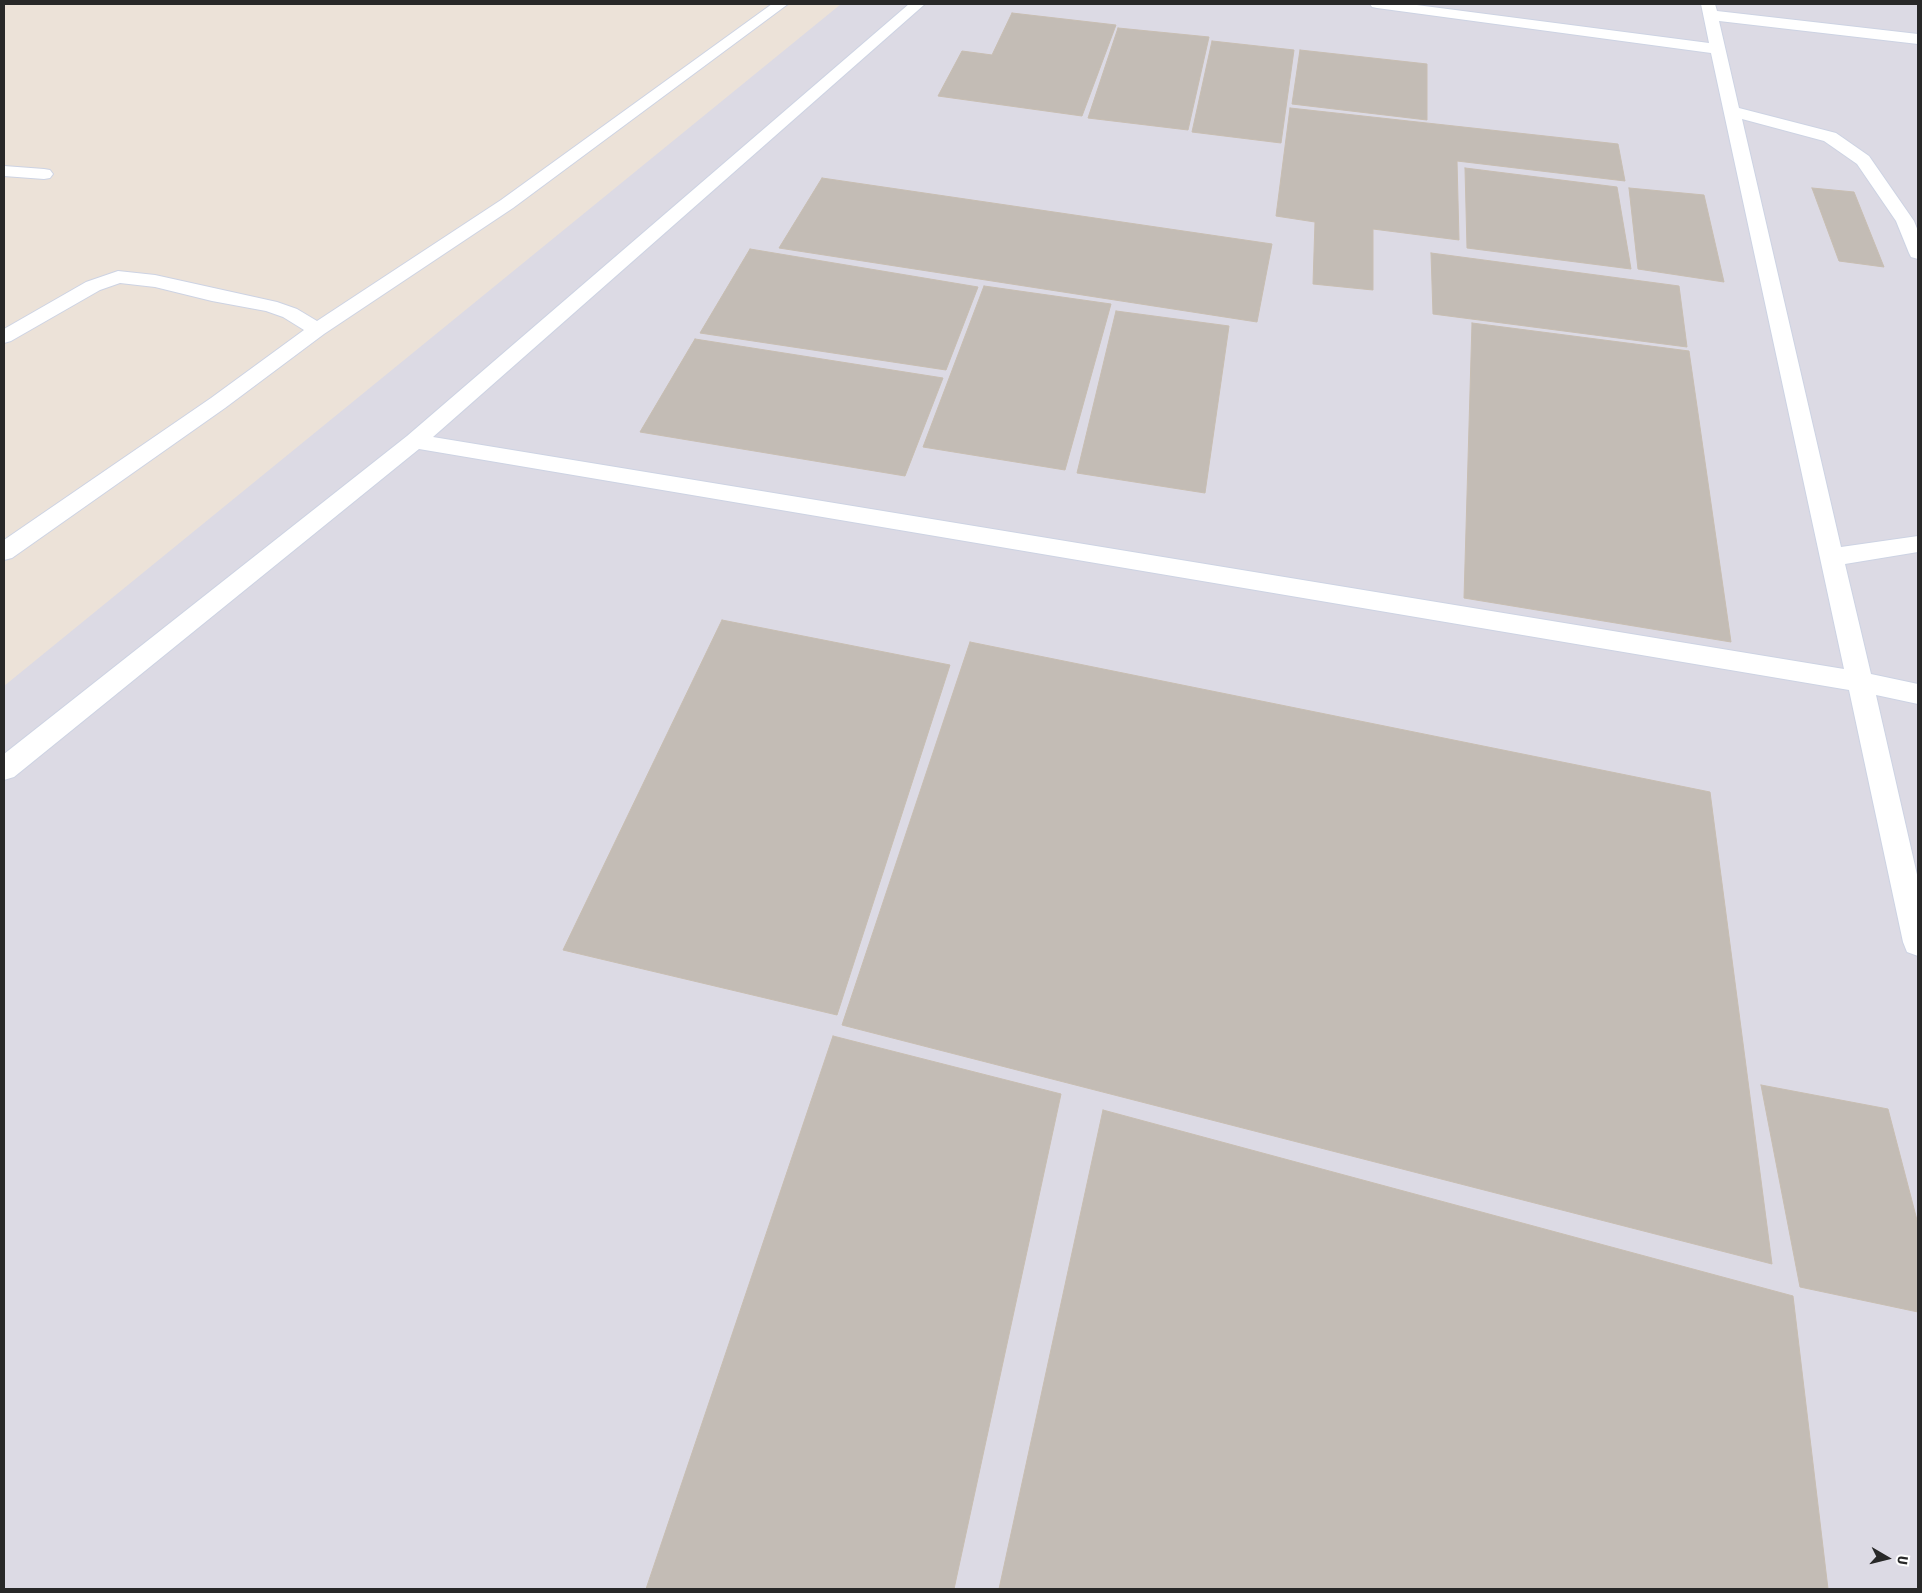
<!DOCTYPE html>
<style>
body{margin:0}
#map{position:relative;width:1922px;height:1593px;overflow:hidden;background:#ece2d8;font-family:"Fira Sans Condensed",sans-serif}
canvas{display:block}
.frame{position:absolute;inset:0;border:5px solid #282828;pointer-events:none}
.north{position:absolute;left:1862px;top:1533px;width:50px;height:50px;-webkit-text-stroke:4px #fff;paint-order:stroke;rotate:98deg;font-size:14px;font-weight:700;line-height:20px;text-align:center;color:#282828}
.north::after{content:'';display:block;margin:auto;width:18px;height:22px;background:#282828;clip-path:polygon(50% 0,100% 100%,50% 72%,0 100%)}
</style>
<div id="map">
<canvas width="1922" height="1593"></canvas>
<div class="frame"></div>
<div class="north">U</div>
</div>
<script>
const context = document.querySelector('canvas').getContext('2d');
context.lineJoin = 'round';
function paint(path, color) {
  context.fillStyle = color;
  context.fill(path, 'evenodd');
}
function shape(rows) {
  const path = new Path2D();
  for (const r of rows) {
    path.moveTo(r[0], r[1]);
    for (let i = 2; i < r.length; i += 2) path.lineTo(r[i], r[i + 1]);
  }
  return path;
}
function trace(path, color, width, dash) {
  context.strokeStyle = color;
  context.lineWidth = width;
  context.lineCap = dash ? 'butt' : 'round';
  context.setLineDash(dash || []);
  context.stroke(path);
}
paint(shape([
 [841,4,1918,4,1918,1589,4,1589,4,686]
]), '#dcdae4');
const building = shape([
 [1012,13,1116,25,1082,116,938,96,962,51,992,55,1012,13],
 [1118,28,1209,37,1188,130,1088,118,1118,28],
 [1212,41,1294,50,1281,143,1192,132,1212,41],
 [1300,50,1427,64,1427,120,1292,104,1300,50],
 [1290,108,1618,144,1625,181,1457,161,1459,240,1373,229,1373,290,1313,284,1315,222,1276,216,1290,108],
 [1465,168,1617,187,1631,269,1467,248,1465,168],
 [822,178,1272,244,1257,322,779,248,822,178],
 [1629,188,1704,195,1724,282,1638,269,1629,188],
 [1812,188,1854,192,1884,267,1839,261,1812,188],
 [750,249,978,287,946,370,700,333,750,249],
 [1431,253,1679,286,1687,347,1433,314,1431,253],
 [984,286,1111,304,1065,470,923,447,984,286],
 [1116,311,1229,326,1205,493,1077,473,1116,311],
 [1472,323,1689,351,1731,642,1464,598,1472,323],
 [695,339,943,378,905,476,640,432,695,339],
 [722,620,950,665,837,1015,563,950,722,620],
 [970,642,1710,792,1772,1264,842,1025,970,642],
 [833,1036,1061,1094,954,1589,646,1589,833,1036],
 [1761,1085,1888,1109,1918,1224,1918,1312,1800,1287,1761,1085],
 [1103,1110,1793,1296,1828,1589,999,1589,1103,1110]
]);
paint(building, '#c3bcb5');
trace(building, '#c8beb2', 1);
const service = shape([
 [909,4,925,4,433,437,1844,669,1711,53,1377,8,1372,7,1370,4,1409,4,1709,43,1701,4,1715,4,1717,11,1918,34,1918,44,1719,21,1739,108,1836,133,1869,156,1914,221,1918,231,1918,259,1911,257,1909,253,1896,221,1857,164,1824,141,1742,119,1841,547,1918,536,1918,552,1845,564,1871,674,1918,684,1918,704,1876,695,1918,879,1918,956,1907,952,1903,942,1849,690,419,449,14,777,4,780,4,754,407,436,909,4],
 [4,166,44,169,50,170,53,174,50,178,44,179,4,176,4,166]
]);
const minor = shape([
 [772,4,788,4,513,208,324,334,225,408,12,558,4,560,4,540,211,398,304,330,283,317,266,311,212,301,155,287,120,283,100,290,11,341,4,343,4,329,86,282,118,271,155,275,277,302,297,309,317,321,501,200,772,4]
]);
trace(service, '#cdd3e3', 2);
trace(minor, '#cdd3e3', 2);
paint(service, '#fff');
paint(minor, '#fff');
</script>
